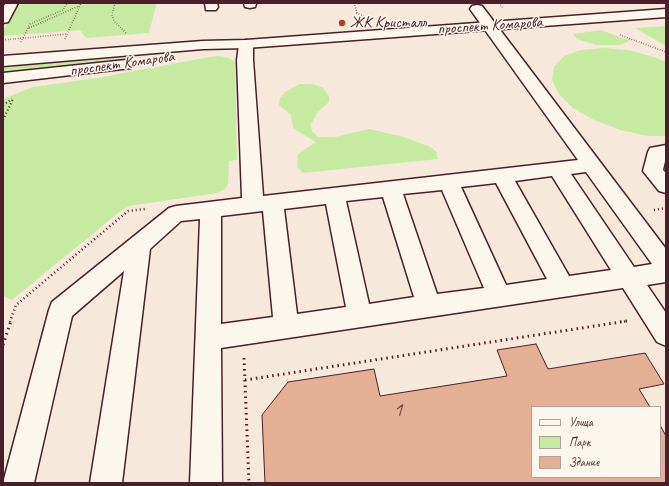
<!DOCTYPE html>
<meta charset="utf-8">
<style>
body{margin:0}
#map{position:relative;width:669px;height:486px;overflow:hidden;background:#f6e9db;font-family:Caveat,sans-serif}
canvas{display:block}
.frame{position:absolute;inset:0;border:4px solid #4a1f2b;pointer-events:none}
.legend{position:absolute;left:531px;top:406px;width:130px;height:72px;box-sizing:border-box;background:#fbf7ec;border:1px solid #b4a19f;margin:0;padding:5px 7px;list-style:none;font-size:12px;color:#4a1f2b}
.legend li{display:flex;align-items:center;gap:8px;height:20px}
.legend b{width:20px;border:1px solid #b4a19f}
</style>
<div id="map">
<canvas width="669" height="486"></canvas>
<div class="frame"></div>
<ul class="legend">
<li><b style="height:5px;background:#fbf7ec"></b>Улица</li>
<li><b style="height:11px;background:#c7eaa3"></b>Парк</li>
<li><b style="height:11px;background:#e3b096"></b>Здание</li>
</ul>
</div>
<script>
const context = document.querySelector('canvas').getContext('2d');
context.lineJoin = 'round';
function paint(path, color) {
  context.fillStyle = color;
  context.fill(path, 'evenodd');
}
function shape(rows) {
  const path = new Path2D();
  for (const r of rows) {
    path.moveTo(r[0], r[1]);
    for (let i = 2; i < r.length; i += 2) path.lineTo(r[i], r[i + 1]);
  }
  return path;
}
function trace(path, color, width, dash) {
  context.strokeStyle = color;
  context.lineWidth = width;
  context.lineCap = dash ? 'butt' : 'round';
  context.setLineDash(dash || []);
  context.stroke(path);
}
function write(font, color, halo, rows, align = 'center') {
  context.font = font + ' Caveat,sans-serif';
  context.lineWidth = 3;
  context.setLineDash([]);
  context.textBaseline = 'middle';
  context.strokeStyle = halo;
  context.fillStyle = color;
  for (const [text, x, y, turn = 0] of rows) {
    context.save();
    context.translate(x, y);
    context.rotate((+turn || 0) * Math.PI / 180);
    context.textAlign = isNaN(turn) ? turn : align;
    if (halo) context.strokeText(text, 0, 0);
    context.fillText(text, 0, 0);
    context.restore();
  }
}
paint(shape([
 [19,3,156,3,156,6,149,33,86,38,80,30,3,36,3,30],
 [666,26,666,46,635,28],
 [601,30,630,41,619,45,597,45,577,39,573,34],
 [603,48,628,50,654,57,666,62,666,136,648,136,620,130,594,120,573,108,559,94,552,80,554,67,564,56,581,50],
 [220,56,229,58,235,62,237,160,229,161,228,184,225,189,217,193,129,206,118,213,12,300,3,296,3,99,33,87,97,78,209,57],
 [141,57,101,63,3,74,3,66,7,66],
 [300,84,313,84,323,88,329,96,329,102,318,112,311,124,312,131,318,137,335,137,369,129,404,137,428,146,436,151,438,159,303,173,297,167,298,154,316,142,293,128,291,115,279,105,280,98,285,92]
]), '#c7eaa3');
const building = shape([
 [536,344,548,369,645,353,664,384,639,389,650,407,532,407,532,477,660,477,660,425,666,436,666,483,265,483,262,415,288,382,374,369,380,396,507,376,497,350,536,344]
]);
paint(building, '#e3b096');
trace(building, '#4a1f2b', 1);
const minor = shape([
 [205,3,217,3,218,7,216,10,206,10,205,3],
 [244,3,256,3,256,4,255,7,250,8,245,7,244,3],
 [477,5,482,6,666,249,666,282,647,285,666,313,666,346,657,342,623,288,221,348,222,483,190,483,200,219,181,221,150,249,122,483,90,483,124,271,72,316,34,483,3,483,49,310,52,302,169,208,176,206,242,198,237,60,239,44,241,41,246,40,251,41,253,44,253,60,263,196,578,160,470,9,472,6,477,5],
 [586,172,652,264,634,267,571,174,586,172],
 [552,176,611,270,569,276,515,181,552,176],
 [496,183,547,279,506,285,461,187,496,183],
 [442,190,484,288,437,294,403,194,442,190],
 [383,197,414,297,369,304,346,201,383,197],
 [326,204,346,307,297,314,284,209,326,204],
 [263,211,273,317,221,324,221,216,263,211],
 [666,145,666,157,663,170,666,173,666,193,659,191,643,171,648,152,650,148,666,145]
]);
const major = shape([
 [6,3,18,3,8,22,3,23,3,7,6,3],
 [666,9,666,17,246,48,203,49,3,66,3,56,203,41,246,40,666,9],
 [126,60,131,62,134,65,131,68,3,83,3,73,126,60]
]);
trace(minor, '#4a1f2b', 3);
trace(major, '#4a1f2b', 3);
trace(shape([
 [115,3,112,15,114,21,127,34],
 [354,3,357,13,365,17],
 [499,3,503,8],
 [29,28,79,6],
 [620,35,666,52],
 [65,39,81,3],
 [3,40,67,34],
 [21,42,30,24,63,10,67,3]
]), '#4a1f2b', 1.5, [0.5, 2]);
trace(shape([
 [3,105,12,99],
 [3,120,13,99]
]), '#4a1f2b', 2, [1, 2.5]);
trace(shape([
 [654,210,666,208],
 [10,322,16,305,128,211,145,209],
 [620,322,628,321]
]), '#4a1f2b', 2.5, [1, 3]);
trace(shape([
 [3,345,11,321],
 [244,358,249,483],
 [245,380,627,321]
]), '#4a1f2b', 3, [1.5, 4]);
paint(minor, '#fbf7ec');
paint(major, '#fbf7ec');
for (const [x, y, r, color] of [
 [342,23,4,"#c8321e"]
]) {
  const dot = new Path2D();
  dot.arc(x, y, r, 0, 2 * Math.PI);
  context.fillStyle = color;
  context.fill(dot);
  trace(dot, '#fbf7ec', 1.5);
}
write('16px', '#4a1f2b', '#fbf7ec', [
 ["ЖК Кристалл",350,23]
], 'left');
write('16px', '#4a1f2b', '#fbf7ec', [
 ["проспект Комарова",490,26,-4],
 ["проспект Комарова",122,64,-8]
]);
write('20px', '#704346', null, [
 ["1",398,411]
]);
</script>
